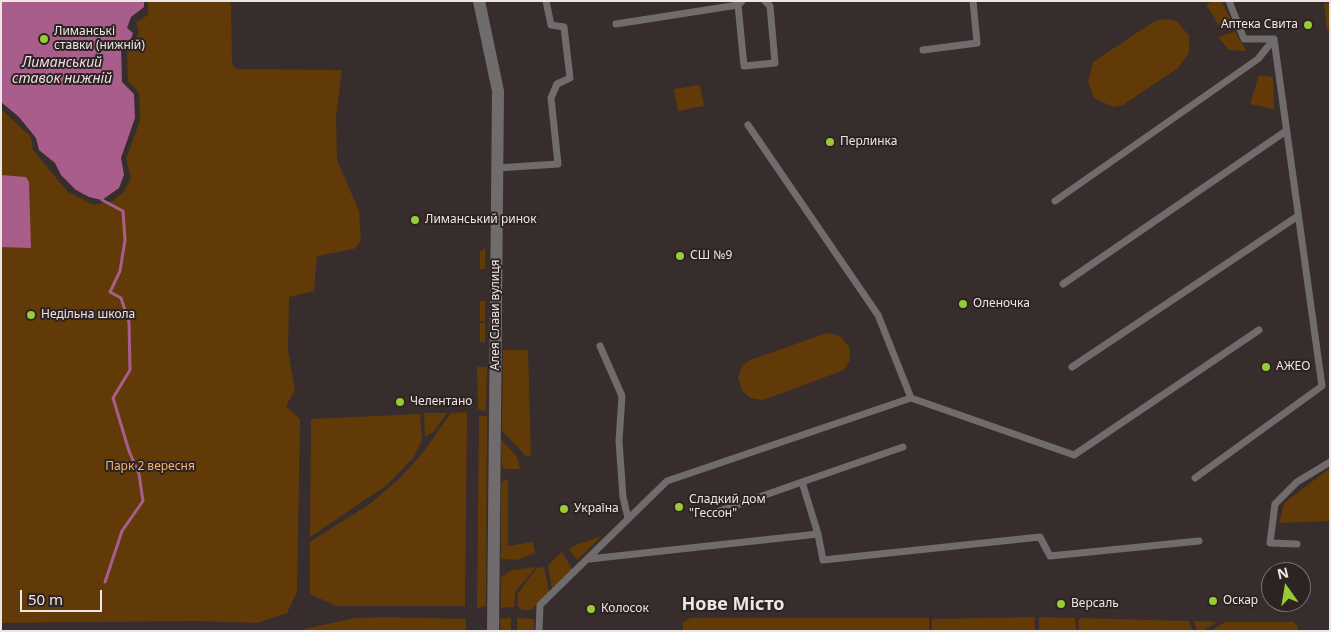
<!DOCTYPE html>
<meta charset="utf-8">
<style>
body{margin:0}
#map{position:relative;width:1331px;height:632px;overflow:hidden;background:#372d2c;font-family:"Noto Sans",sans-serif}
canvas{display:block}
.frame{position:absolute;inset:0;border:2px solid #ece6e5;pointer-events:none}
.north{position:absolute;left:1261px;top:562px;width:50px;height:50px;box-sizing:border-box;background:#2d2322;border:1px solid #797170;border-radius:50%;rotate:347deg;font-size:14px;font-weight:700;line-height:20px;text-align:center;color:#ece6e5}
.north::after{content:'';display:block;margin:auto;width:18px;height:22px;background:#98cb36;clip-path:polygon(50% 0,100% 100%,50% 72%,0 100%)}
.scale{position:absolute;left:20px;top:590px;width:82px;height:22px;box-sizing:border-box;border:2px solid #ece6e5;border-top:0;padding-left:6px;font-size:15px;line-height:18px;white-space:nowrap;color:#ece6e5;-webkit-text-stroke:4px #2d2322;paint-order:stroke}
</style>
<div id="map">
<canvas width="1331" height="632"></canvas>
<div class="frame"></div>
<div class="north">N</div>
<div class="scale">50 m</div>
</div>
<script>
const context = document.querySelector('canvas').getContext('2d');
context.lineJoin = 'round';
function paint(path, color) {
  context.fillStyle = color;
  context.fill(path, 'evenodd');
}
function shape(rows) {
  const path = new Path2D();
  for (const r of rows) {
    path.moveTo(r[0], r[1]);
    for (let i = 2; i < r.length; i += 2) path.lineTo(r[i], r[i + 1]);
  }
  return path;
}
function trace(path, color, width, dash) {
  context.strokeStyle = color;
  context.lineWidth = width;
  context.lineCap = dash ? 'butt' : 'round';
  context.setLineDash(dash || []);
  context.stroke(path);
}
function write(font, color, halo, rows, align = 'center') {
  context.font = font + ' "Noto Sans",sans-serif';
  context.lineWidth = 4;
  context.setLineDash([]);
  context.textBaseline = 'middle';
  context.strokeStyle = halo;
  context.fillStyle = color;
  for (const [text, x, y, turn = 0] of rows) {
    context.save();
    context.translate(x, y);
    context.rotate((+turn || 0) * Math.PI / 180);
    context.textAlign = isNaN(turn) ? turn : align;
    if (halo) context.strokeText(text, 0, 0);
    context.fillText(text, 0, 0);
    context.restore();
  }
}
paint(shape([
 [148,1,228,1,231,4,232,64,237,69,342,70,336,118,337,160,359,211,361,241,354,249,317,256,314,291,289,297,288,351,295,390,286,406,300,419,297,592,287,613,257,623,196,621,1,623,1,109,31,137,33,150,68,192,94,205,112,201,123,193,131,178,126,159,140,120,139,93,128,81,127,47,133,44,139,32,136,22,148,15],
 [1213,1,1221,1,1232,22,1220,27,1206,5],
 [1324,3,1330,3,1330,30,1327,30],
 [1170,19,1178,22,1189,36,1189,53,1178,68,1123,105,1113,107,1094,98,1088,82,1093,62,1150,24,1159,20],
 [1235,31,1246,51,1229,50,1218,37],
 [1259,75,1273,77,1274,109,1250,104],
 [700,85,704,106,678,111,674,89],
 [485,248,485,269,480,269,480,252],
 [480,301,485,301,485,321,480,321],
 [480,323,485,323,485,342,480,342],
 [827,333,840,336,849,347,850,360,844,370,763,400,751,398,742,391,738,377,743,365,750,360],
 [503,350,528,350,531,455,526,456,502,431],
 [477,367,487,367,486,411,478,409],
 [467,412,465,606,336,606,310,594,310,542,371,503,401,477,421,455,451,413],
 [424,413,447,413,434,431,425,437],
 [420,414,422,441,413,458,387,485,310,537,311,419],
 [479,416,487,416,486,606,477,608],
 [501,439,517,457,520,469,505,469,502,466],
 [1330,468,1330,521,1279,523,1284,503],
 [508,480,508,546,533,542,535,553,517,560,501,559,501,485,503,481],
 [602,536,577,560,569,549,576,545],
 [562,552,572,569,552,589,548,565],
 [536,567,515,592,514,607,501,608,501,577,512,570],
 [544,567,549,592,531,610,522,610,517,605,518,593,537,568],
 [385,617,466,619,466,631,295,631,355,618],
 [1035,617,1035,631,932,631,932,619],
 [1039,617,1075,618,1076,631,1039,631],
 [511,618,511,631,501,631,499,619],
 [517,618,534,619,534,631,517,631],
 [691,618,929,618,929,631,683,631,683,622],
 [1081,618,1189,621,1193,631,1079,631,1078,620],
 [1194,621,1217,622,1203,631,1197,631],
 [1225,622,1293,622,1297,625,1298,631,1210,631]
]), '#613a08');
paint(shape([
 [1,1,144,1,144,7,131,17,127,28,133,33,131,39,121,45,122,82,134,94,135,118,121,158,124,175,119,188,102,200,89,197,76,190,61,175,55,163,39,150,36,138,19,117,1,102],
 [1,175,26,177,29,182,31,248,1,247]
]), '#a95d8a');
trace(shape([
 [102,200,123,211,125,240,120,271,110,292,121,298,129,322,130,370,113,398,129,451,139,474,143,501,122,531,105,582]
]), '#a95d8a', 3);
trace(shape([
 [742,1,738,5,744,66,775,63,770,6,765,1],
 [616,24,738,5],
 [923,50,977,43,973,1],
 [748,125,878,315,911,398],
 [497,168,558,164,551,98,557,84,570,78,564,27,551,25,546,1],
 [1055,201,1258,59,1274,39],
 [1063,284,1286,131],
 [600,346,622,396,619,441,623,497,628,518],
 [1072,367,1298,216],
 [1195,478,1322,386,1274,39,1244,39,1229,1],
 [802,482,903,447],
 [711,514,802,482,818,534],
 [1297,544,1270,543,1275,504,1297,482,1330,462],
 [589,559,818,534,823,560,1040,537,1050,556,1199,541],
 [539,631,540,605,667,481,911,398,1074,455,1259,330]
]), '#706b6c', 7);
trace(shape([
 [479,1,498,91,493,631]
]), '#706b6c', 12);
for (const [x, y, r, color] of [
 [1308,25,5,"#98cb36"],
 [44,39,5,"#98cb36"],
 [830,142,5,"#98cb36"],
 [415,220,5,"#98cb36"],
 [680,256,5,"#98cb36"],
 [963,304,5,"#98cb36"],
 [31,315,5,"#98cb36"],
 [1266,367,5,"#98cb36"],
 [400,402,5,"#98cb36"],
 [679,507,5,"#98cb36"],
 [564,509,5,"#98cb36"],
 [1213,601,5,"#98cb36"],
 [1061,604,5,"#98cb36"],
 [591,609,5,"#98cb36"]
]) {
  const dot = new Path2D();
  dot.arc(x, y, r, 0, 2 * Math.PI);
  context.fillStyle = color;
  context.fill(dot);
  trace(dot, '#2d2322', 2);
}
write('12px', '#ece6e5', '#2d2322', [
 ["Аптека Свита",1298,25,"right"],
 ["Лиманські",54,32],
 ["ставки (нижній)",54,46],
 ["Перлинка",840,142],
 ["Лиманський ринок",425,220],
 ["СШ №9",690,256],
 ["Оленочка",973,304],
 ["Недільна школа",41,315],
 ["АЖЕО",1276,367],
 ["Челентано",410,402],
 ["Сладкий дом",689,500],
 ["\"Гессон\"",689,514],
 ["Україна",574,509],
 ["Оскар",1223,601],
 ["Версаль",1071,604],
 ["Колосок",601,609]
], 'left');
write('12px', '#ece6e5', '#2d2322', [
 ["Алея Слави вулиця",496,315,-90]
]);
write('12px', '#f6b470', '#2d2322', [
 ["Парк 2 вересня",150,467]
]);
write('italic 14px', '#f1dbe7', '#2d2322', [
 ["Лиманський",62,63],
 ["ставок нижній",62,79]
]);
write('bold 18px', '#ece6e5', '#2d2322', [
 ["Нове Місто",733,605]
]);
</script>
